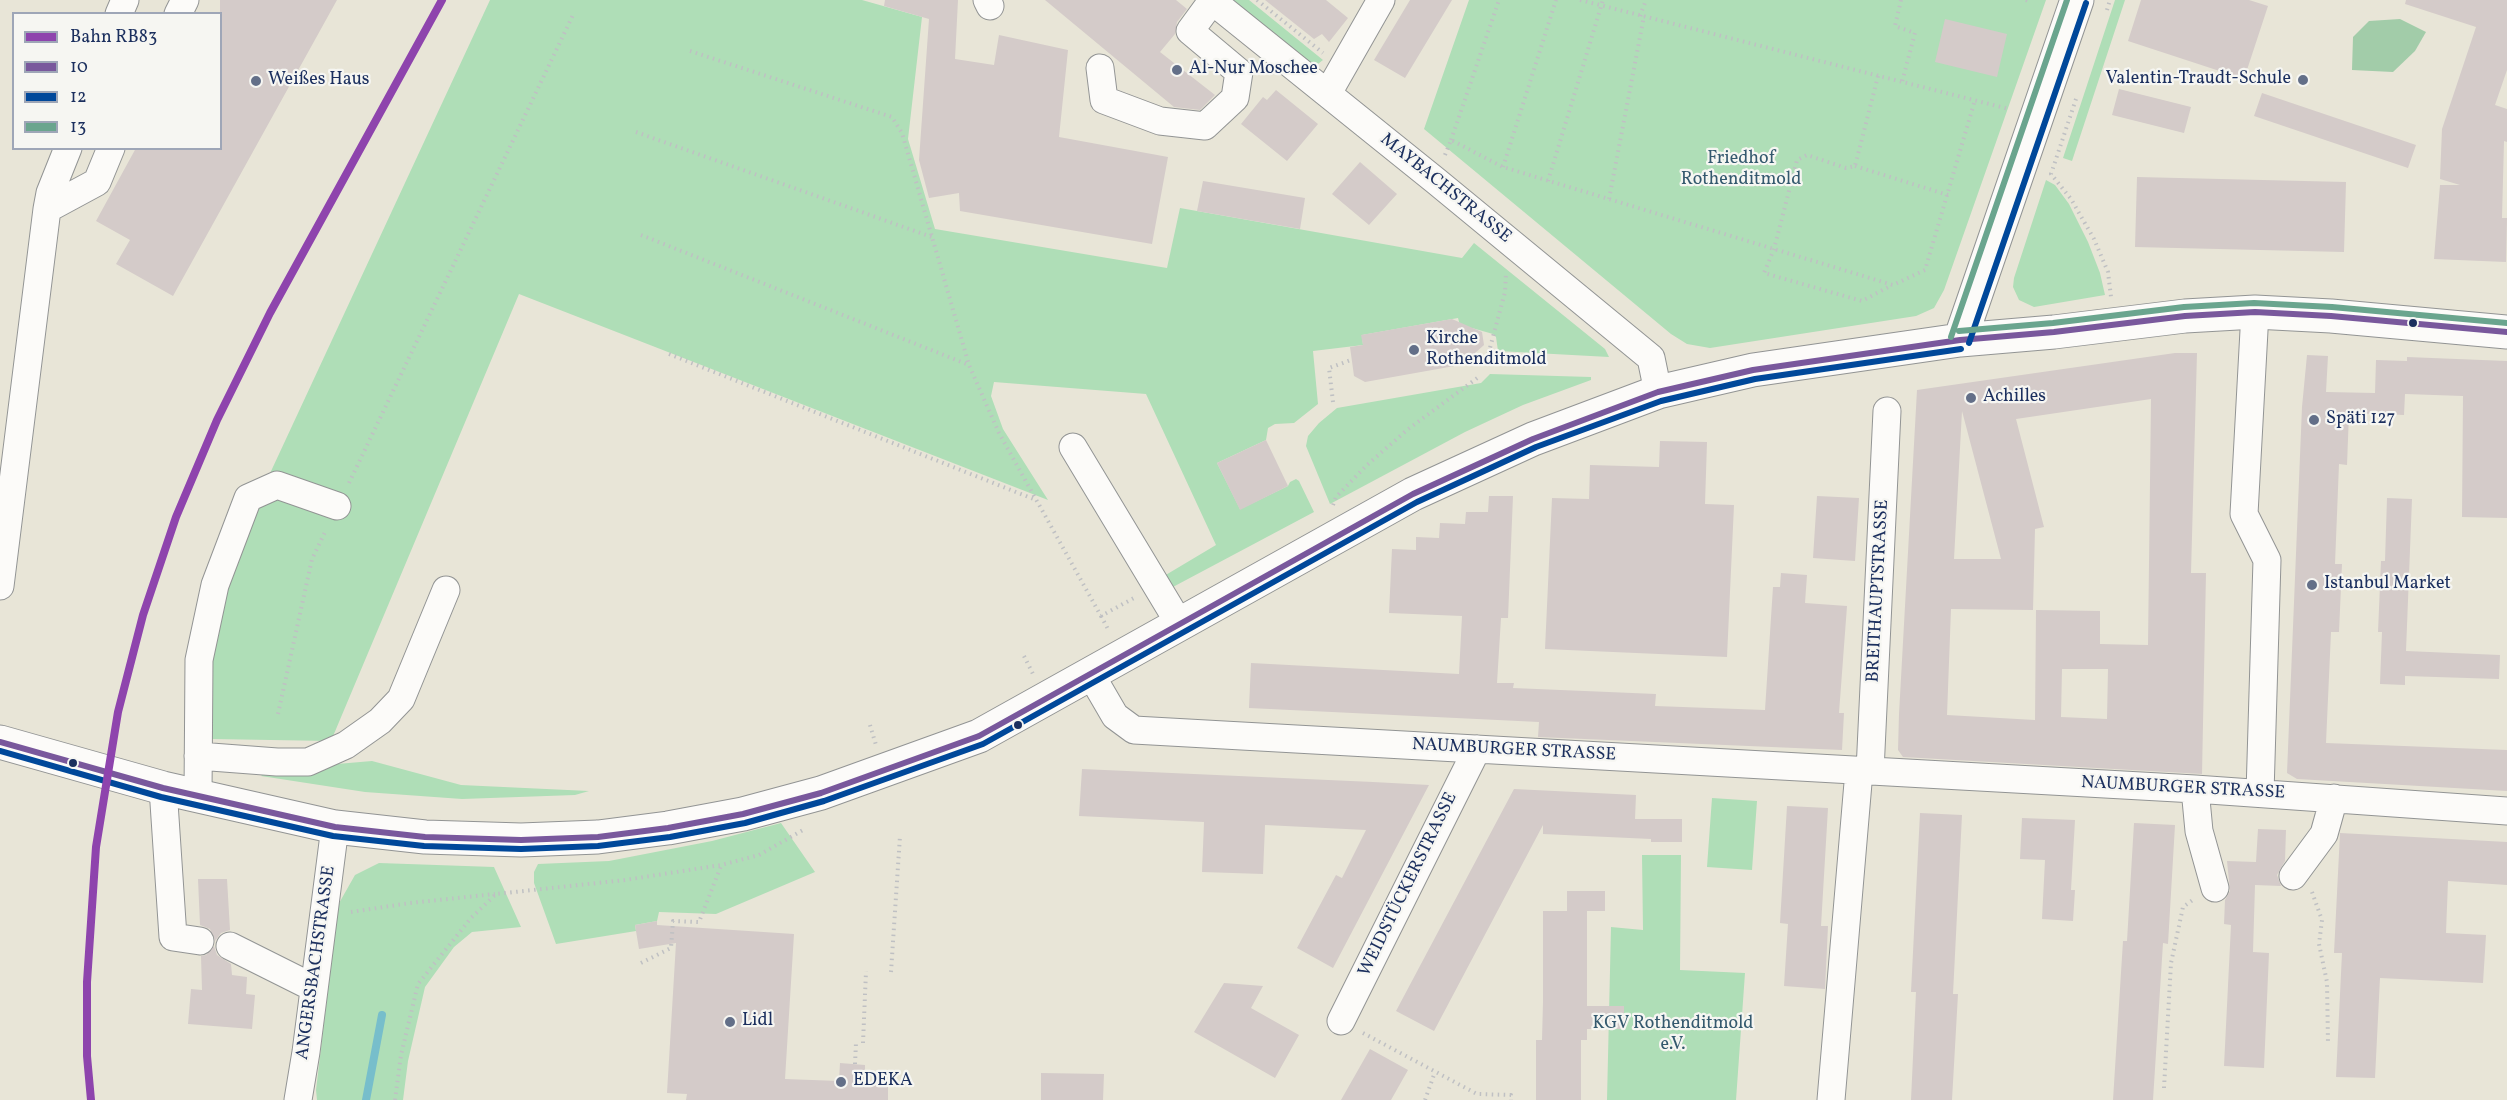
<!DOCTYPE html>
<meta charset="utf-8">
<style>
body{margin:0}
#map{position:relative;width:2507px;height:1100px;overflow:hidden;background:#e8e5d7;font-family:Vollkorn,serif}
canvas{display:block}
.legend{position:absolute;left:12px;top:12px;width:210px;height:138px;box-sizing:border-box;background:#f6f6f2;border:2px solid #9ea6b7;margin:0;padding:8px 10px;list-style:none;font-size:18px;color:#1b2f5e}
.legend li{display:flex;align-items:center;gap:12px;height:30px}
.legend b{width:30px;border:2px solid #9ea6b7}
</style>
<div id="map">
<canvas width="2507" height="1100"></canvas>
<ul class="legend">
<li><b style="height:8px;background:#8e44ad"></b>Bahn RB83</li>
<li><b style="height:8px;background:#79589c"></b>10</li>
<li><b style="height:8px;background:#00489a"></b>12</li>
<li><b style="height:8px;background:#6aa58e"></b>13</li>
</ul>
</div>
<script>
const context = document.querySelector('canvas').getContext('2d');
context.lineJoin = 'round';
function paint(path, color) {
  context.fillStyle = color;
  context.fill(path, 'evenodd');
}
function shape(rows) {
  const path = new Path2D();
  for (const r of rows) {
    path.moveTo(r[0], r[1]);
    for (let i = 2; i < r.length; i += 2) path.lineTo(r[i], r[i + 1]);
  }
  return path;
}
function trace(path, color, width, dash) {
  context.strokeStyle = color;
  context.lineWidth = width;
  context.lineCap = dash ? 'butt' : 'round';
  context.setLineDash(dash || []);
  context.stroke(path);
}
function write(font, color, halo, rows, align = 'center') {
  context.font = font + ' Vollkorn,serif';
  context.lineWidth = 4.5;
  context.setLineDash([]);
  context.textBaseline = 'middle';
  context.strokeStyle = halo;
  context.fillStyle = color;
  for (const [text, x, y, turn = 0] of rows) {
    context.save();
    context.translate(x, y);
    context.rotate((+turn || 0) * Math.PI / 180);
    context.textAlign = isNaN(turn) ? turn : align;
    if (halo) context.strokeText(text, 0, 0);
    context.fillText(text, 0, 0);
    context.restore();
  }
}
paint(shape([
 [490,0,862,0,922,17,908,139,935,229,1167,268,1180,208,1462,258,1474,243,1605,349,1609,357,1498,351,1496,337,1493,334,1472,328,1461,329,1458,318,1362,335,1363,345,1313,351,1318,404,1294,423,1275,424,1268,428,1266,440,1217,463,1240,509,1288,486,1290,482,1296,479,1299,481,1314,512,1171,588,1164,576,1216,545,1146,394,994,382,991,396,1003,429,1048,500,519,294,331,741,211,739,210,699,213,656,226,589,246,525],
 [1232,0,1249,0,1323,60,1314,67],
 [1469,0,2046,0,1944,290,1934,308,1916,316,1710,348,1687,344,1671,334,1424,129],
 [2115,0,2125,0,2072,161,2063,158],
 [2046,180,2055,185,2069,204,2088,242,2100,273,2105,295,2034,307,2019,300,2013,287,2014,278],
 [1490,374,1591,377,1591,380,1523,405,1465,432,1330,504,1306,446,1308,436,1319,423,1337,408,1481,383],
 [372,761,461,785,589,791,575,795,462,799,365,792,261,776,267,770],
 [1712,798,1757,801,1752,870,1707,867],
 [781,823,815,872,716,914,659,912,657,921,635,925,636,931,556,944,534,883,534,872,538,864,609,861,712,841],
 [1642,855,1681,855,1680,970,1745,973,1736,1100,1607,1100,1611,927,1643,930],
 [379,863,494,867,521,927,472,932,454,947,425,987,408,1061,403,1100,317,1100,316,1090,338,905,355,875]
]), '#afdeb7');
paint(shape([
 [2400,19,2426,32,2415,51,2393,72,2352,70,2353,37,2369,21]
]), '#a2cca9');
trace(shape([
 [366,1100,382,1015]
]), '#77becb', 8);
paint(shape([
 [220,0,337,0,173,296,116,264,130,240,96,221,136,148,220,148],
 [885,0,958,0,955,59,994,65,999,35,1068,50,1059,137,1168,157,1152,244,960,211,959,193,929,198,919,160,929,19,884,6],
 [1045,0,1176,0,1187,9,1177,22,1175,34,1160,52,1215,95,1200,110,1174,107],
 [1265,0,1326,0,1348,18,1329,42,1322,34,1314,39],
 [1410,0,1452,0,1405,78,1374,60],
 [2141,0,2249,0,2268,6,2244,79,2128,41],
 [2406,0,2507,0,2507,70,2495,105,2507,109,2507,142,2504,141,2502,218,2507,218,2506,262,2434,259,2440,185,2460,185,2440,179,2442,129,2476,27,2405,4],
 [1945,19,2007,34,1997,77,1935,62],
 [2119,89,2191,107,2184,133,2112,115],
 [1276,90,1318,124,1287,161,1241,124,1263,97,1267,100],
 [2262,93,2416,145,2408,168,2254,116],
 [1360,162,1397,194,1369,225,1332,194],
 [2137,177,2346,182,2344,252,2135,247],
 [1203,181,1305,198,1300,229,1197,211],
 [1452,319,1482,332,1484,345,1475,353,1477,362,1365,382,1354,376,1350,347,1363,345,1361,335],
 [2175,353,2197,353,2191,573,2206,573,2202,774,1903,757,1898,750,1899,714,1917,390],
 [2151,399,2148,645,2100,644,2100,611,2036,610,2035,720,1947,715,1951,609,2033,610,2035,529,2044,527,2016,419],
 [1962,411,2001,559,1954,559],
 [2062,669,2108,669,2107,719,2061,717],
 [2307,355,2328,356,2326,392,2375,393,2376,360,2407,361,2407,357,2507,361,2507,518,2462,517,2463,396,2405,394,2404,415,2349,413,2347,465,2339,464,2335,564,2342,564,2339,632,2331,632,2326,743,2507,750,2507,791,2297,779,2287,773,2302,407],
 [1266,440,1288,486,1240,510,1217,463],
 [1660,441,1707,442,1705,504,1734,505,1727,657,1545,649,1552,498,1589,499,1590,465,1659,467],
 [1489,496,1513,496,1508,618,1501,618,1497,683,1514,683,1513,688,1656,694,1655,706,1765,710,1773,587,1780,587,1781,573,1807,575,1805,603,1847,606,1839,713,1844,713,1842,750,1538,737,1539,722,1249,708,1251,663,1459,674,1462,616,1389,613,1392,549,1416,550,1416,537,1439,538,1440,523,1465,524,1466,512,1488,512],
 [1817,496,1859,498,1855,561,1813,558],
 [2387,498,2412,499,2406,651,2500,655,2499,679,2405,676,2405,685,2380,684,2382,632,2378,632,2381,561,2385,561],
 [1082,769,1373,782,1429,785,1333,968,1297,948,1336,875,1342,878,1366,830,1265,825,1263,874,1202,872,1204,822,1079,816],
 [1514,789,1636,795,1635,819,1682,819,1682,842,1651,842,1651,839,1543,834,1543,825,1434,1031,1396,1011],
 [1787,806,1828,808,1821,926,1828,926,1825,989,1784,986,1788,924,1780,923],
 [1920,813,1962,815,1953,994,1958,994,1952,1100,1911,1100,1916,992,1911,992],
 [2022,818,2075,820,2071,890,2075,890,2073,921,2042,919,2045,860,2020,859],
 [2134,823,2175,825,2168,944,2163,943,2153,1100,2113,1100,2123,941,2127,941],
 [2258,829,2286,830,2285,861,2277,875,2281,886,2255,885,2253,952,2269,953,2264,1068,2224,1066,2231,925,2224,924,2225,900,2230,891,2227,861,2256,862],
 [2340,833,2507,842,2507,885,2448,881,2446,933,2486,935,2483,983,2380,978,2375,1078,2336,1077,2342,953,2334,953],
 [198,879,227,879,230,930,221,933,215,941,210,929,200,925],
 [1567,891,1605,891,1605,911,1587,911,1587,1006,1624,1006,1624,1029,1587,1029,1587,1040,1581,1040,1581,1100,1536,1100,1536,1040,1542,1040,1543,1002,1543,911,1567,911],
 [657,921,657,925,794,934,785,1079,839,1081,840,1063,865,1065,865,1082,888,1083,888,1100,686,1100,687,1094,667,1093,676,943,639,949,635,925],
 [214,946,217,955,231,964,232,975,247,977,246,994,255,995,252,1029,188,1024,191,989,202,990,201,956,206,955],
 [1224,983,1263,986,1251,1008,1299,1035,1275,1078,1194,1032],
 [1370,1049,1408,1070,1391,1100,1341,1100],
 [1041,1073,1104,1074,1103,1100,1041,1100]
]), '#d4cbc9');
const minor = shape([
 [987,0,990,6],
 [1211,0,1436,181,1651,358,1658,392],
 [119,14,125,0],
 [178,14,185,0],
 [1100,68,1104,100,1160,121,1205,126,1235,98,1239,72,1190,31,1212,1],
 [1328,93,1381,0],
 [47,209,50,193,68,148],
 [2255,312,2244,514,2267,560,2260,793],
 [1073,447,1179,623],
 [0,586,47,209,97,182,111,148],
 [1090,673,1115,716,1134,730,2195,789,2507,811],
 [198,756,277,762,308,762,346,745,380,721,401,699,446,590],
 [1870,771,1887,411],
 [163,788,173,937,200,941],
 [2195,789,2199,831,2215,888],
 [198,795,199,660,215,585,248,498,277,485,337,506],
 [2293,876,2324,834,2334,798],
 [230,946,314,988],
 [1341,1021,1477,749],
 [298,1100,306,1052,335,827],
 [1831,1100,1859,771]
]);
const major = shape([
 [1960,340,2077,0],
 [0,742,163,788,335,827,425,837,521,840,598,837,668,828,743,814,821,793,979,736,1413,494,1533,439,1658,392,1753,370,1960,340,2054,332,2185,316,2255,312,2331,316,2507,332]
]);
trace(minor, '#929494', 29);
trace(major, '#929494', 35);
trace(shape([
 [1257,0,1323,53],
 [1580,0,2009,109],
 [1901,0,1895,26,1915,33,1902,82],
 [2026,0,2030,2],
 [2107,10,2110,0],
 [1640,16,1646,0],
 [690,51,892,117,902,133,969,365,999,433,1101,616,1134,598],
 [1878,76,1855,166,1846,168,1807,155,1797,160,1774,249,1764,273,1862,301,1892,285],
 [2076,99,2051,174,2071,199,2094,239,2108,272,2111,297],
 [636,132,932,237],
 [1451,140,1499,0],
 [1445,155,1451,140,1503,167,1893,285,1925,270,1975,100],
 [1855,166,1948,195],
 [1503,167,1556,0],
 [1548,181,1603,0],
 [1609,199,1644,16],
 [641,235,969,365],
 [669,354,1036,500],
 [1487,359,1505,292,1506,273],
 [1333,402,1329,368,1351,360],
 [349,483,574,13],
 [1333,505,1336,497,1367,465,1407,430,1480,376],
 [1101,616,1109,631],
 [1024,656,1033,674],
 [278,714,312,559,326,530],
 [870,725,876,745],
 [2312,892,2322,920,2319,944,2327,982,2328,1044],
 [351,912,410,903,495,894],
 [641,963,671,948,673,921,699,922,721,866],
 [891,972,900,836],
 [1363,1033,1477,1094,1511,1095,1511,1100],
 [863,1043,866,971],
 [855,1064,856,1043],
 [2164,1088,2171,963,2183,907,2194,899],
 [395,1100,401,1055,418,984,471,918,496,894,625,880,721,865,759,855,803,830],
 [1425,1100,1435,1072]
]), '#bfc0c3', 4, [1.5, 4.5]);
trace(minor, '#fcfbf9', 27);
trace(major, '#fcfbf9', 33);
trace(shape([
 [0,742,163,788,335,827,425,837,521,840,598,837,668,828,743,814,821,793,979,736,1413,494,1533,439,1658,392,1753,370,1960,340,2054,332,2185,316,2255,312,2331,316,2507,332]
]), '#79589c', 6);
trace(shape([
 [1969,343,2086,3],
 [0,751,161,797,333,836,424,846,521,849,598,846,670,837,745,823,824,801,983,744,1417,502,1536,447,1661,401,1755,379,1961,349]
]), '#00489a', 6);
trace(shape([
 [1959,331,2053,323,2184,307,2254,303,2332,307,2507,323],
 [1951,337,2067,0]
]), '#6aa58e', 6);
trace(shape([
 [91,1100,87,1056,87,982,96,847,118,712,143,615,176,517,217,420,270,313,442,0]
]), '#8e44ad', 8);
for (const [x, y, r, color] of [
 [1177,70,6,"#636f88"],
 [2303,80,6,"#636f88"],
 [256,81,6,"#636f88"],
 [2413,323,5,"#1b2f5e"],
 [1414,350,6,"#636f88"],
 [1971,398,6,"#636f88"],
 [2314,420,6,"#636f88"],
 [2312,585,6,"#636f88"],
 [1018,725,5,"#1b2f5e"],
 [73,763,5,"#1b2f5e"],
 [730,1022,6,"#636f88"],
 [841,1082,6,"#636f88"]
]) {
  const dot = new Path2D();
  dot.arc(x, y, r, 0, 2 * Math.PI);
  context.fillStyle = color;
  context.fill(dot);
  trace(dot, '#f6f6f2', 2);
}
write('18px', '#1b2f5e', '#f6f6f2', [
 ["Al-Nur Moschee",1189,70],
 ["Valentin-Traudt-Schule",2291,80,"right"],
 ["Weißes Haus",268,81],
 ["Kirche",1426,340],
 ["Rothenditmold",1426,361],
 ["Achilles",1983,398],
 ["Späti 127",2326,420],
 ["Istanbul Market",2324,585],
 ["Lidl",742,1022],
 ["EDEKA",853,1082]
], 'left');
write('18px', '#34596e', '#f6f6f2', [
 ["Friedhof",1741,160],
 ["Rothenditmold",1741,181],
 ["KGV Rothenditmold",1673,1025],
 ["e.V.",1673,1046]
]);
write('18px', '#1b2f5e', '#f6f6f2', [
 ["MAYBACHSTRASSE",1445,189,39],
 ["BREITHAUPTSTRASSE",1879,591,-87],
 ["NAUMBURGER STRASSE",1514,751,3],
 ["NAUMBURGER STRASSE",2183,789,3],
 ["WEIDSTÜCKERSTRASSE",1409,885,-64],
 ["ANGERSBACHSTRASSE",317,963,-82]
]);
</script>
